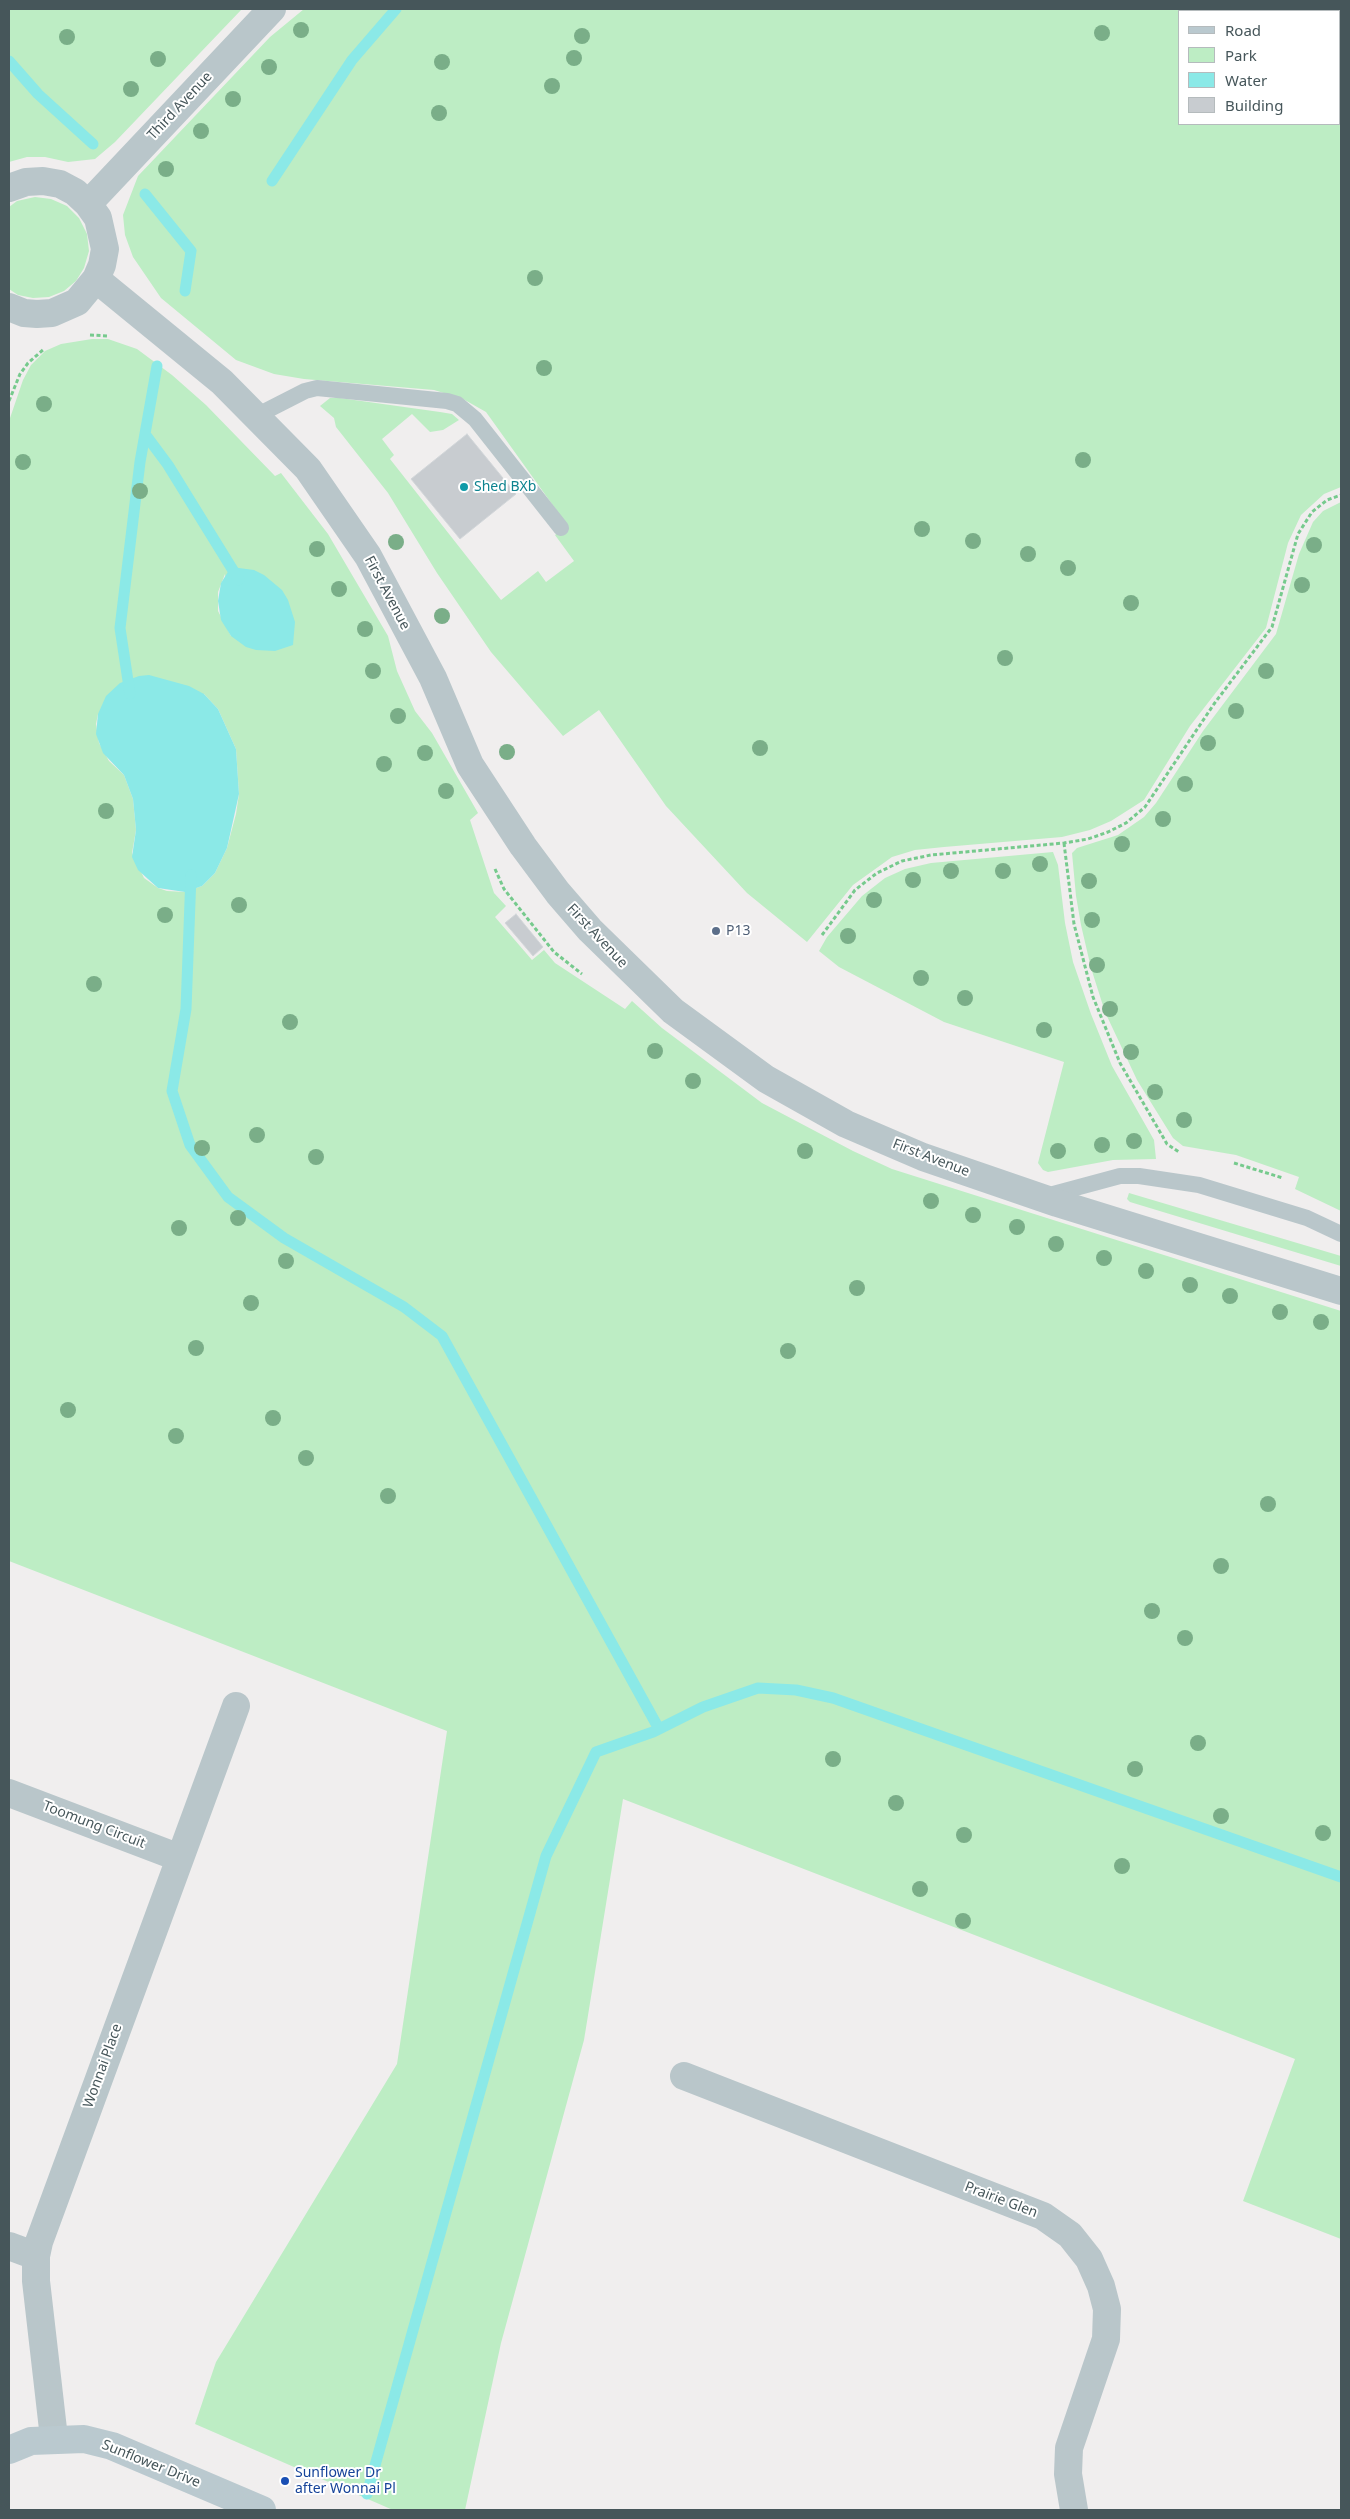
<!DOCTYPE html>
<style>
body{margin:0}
#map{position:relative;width:1350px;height:2519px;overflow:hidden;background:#f0eeee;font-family:"Noto Sans",sans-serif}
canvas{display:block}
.frame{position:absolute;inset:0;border:10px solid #46565a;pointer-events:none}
.legend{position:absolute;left:1178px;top:10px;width:162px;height:115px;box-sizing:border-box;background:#fff;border:1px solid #b5bbbd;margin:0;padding:6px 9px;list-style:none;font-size:15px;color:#46565a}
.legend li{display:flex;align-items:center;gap:10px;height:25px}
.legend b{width:25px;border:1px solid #b5bbbd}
</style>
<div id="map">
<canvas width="1350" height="2519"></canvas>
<div class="frame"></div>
<ul class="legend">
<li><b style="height:6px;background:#bac9cf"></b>Road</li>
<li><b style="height:14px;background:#bdedc4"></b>Park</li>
<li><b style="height:14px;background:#8be9e7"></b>Water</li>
<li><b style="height:14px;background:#c8ccd0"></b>Building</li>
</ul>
</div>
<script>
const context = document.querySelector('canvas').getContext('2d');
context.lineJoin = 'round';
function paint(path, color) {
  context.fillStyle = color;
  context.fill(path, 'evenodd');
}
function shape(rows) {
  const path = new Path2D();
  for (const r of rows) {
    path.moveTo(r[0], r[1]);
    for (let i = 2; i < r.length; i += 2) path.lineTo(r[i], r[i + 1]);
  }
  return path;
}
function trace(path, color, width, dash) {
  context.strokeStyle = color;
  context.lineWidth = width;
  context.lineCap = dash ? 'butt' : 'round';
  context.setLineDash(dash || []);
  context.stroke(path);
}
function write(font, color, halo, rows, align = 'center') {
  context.font = font + ' "Noto Sans",sans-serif';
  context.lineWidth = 4;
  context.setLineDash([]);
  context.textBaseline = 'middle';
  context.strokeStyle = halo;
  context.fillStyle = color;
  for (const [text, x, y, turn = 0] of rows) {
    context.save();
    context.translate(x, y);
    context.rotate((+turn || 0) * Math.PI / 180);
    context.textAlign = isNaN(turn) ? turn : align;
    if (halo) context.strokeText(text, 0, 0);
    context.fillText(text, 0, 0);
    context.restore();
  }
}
paint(shape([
 [9,9,242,9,115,142,95,159,68,162,45,157,27,157,9,162],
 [304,9,1341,9,1341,487,1324,494,1301,515,1288,543,1266,628,1190,726,1144,800,1111,821,1090,830,1062,837,944,847,915,850,892,857,853,885,807,942,747,893,666,806,599,710,563,736,491,652,437,573,388,493,336,427,334,418,320,406,330,398,340,398,440,412,452,414,459,420,443,430,430,432,412,414,382,439,394,455,390,459,501,600,538,571,546,582,574,561,555,535,567,525,486,412,463,399,434,390,304,379,274,374,236,360,161,298,133,257,125,235,123,215,138,176,270,37],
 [1179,11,1339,11,1339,124,1179,124],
 [35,197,51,199,67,206,79,218,87,234,89,251,84,268,76,281,64,291,49,297,33,298,18,295,9,289,9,207,17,201],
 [92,339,108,339,137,349,172,375,206,405,275,476,281,473,328,534,388,636,397,671,415,711,432,733,478,813,470,820,494,893,506,906,495,917,532,960,544,950,555,963,625,1009,632,1001,662,1028,762,1103,853,1151,892,1169,1341,1311,1341,2239,1243,2201,1295,2059,623,1799,584,2040,501,2343,465,2510,393,2510,195,2424,216,2362,397,2064,447,1731,9,1561,9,421,23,380,31,365,45,351,61,344],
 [225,574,231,636,218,611,218,592],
 [204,694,218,709,236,749,239,794,236,814,227,848,215,873,202,886,193,889,185,892,167,891,158,888,144,878,132,853,136,830,133,799,124,775,109,761,99,743,96,724,98,714],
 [1341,502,1341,1211,1295,1189,1299,1177,1236,1155,1183,1146,1173,1138,1137,1080,1105,1012,1091,968,1081,925,1076,896,1072,853,1077,848,1118,835,1144,817,1156,803,1203,731,1276,634,1299,554,1313,522,1323,511],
 [1053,852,1058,865,1065,923,1073,962,1091,1014,1112,1066,1154,1140,1156,1159,1113,1160,1048,1172,1043,1170,1038,1163,1064,1062,944,1022,839,967,819,951,827,937,862,896,885,878,905,869,931,863],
 [1129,1193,1341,1256,1341,1266,1130,1202,1127,1199]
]), '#bdedc4');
paint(shape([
 [231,567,254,570,264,575,282,590,288,600,295,622,293,645,275,651,256,650,246,647,231,636,221,620,218,601,221,583],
 [149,675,189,686,204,694,218,709,236,749,239,794,227,848,215,873,202,886,185,892,158,888,138,870,132,857,136,830,133,799,124,775,103,753,96,734,98,714,106,696,120,683,139,676]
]), '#8be9e7');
trace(shape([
 [9,61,38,94,93,144],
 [272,181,352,60,396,9],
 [145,194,191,251,185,291],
 [145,434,168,465,239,580],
 [130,694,120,628,140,462,157,366],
 [191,875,186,1009,172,1091,190,1145,228,1197,284,1238,404,1307,442,1336,659,1729],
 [367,2494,546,1856,596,1752,653,1732,703,1707,758,1688,796,1690,833,1698,1341,1877]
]), '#8be9e7', 11);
const building = shape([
 [467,434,516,494,460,539,411,479,467,434],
 [516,914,543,947,533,956,505,923,516,914]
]);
paint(building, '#c8ccd0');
trace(building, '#d2d6d9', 1);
trace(shape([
 [90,335,108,336],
 [9,401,20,374,28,363,44,349],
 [1064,843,1074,924,1093,997,1120,1063,1167,1144,1179,1152],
 [495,869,504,889,554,952,582,974],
 [822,935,855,890,877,873,902,861,931,855,1064,843,1088,839,1108,832,1126,823,1145,807,1214,704,1272,627,1298,534,1312,512,1327,500,1341,495],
 [1234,1163,1283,1178]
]), '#76ca8d', 3, [4, 2.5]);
trace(shape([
 [256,416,305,391,317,388,447,401,457,404,475,419,561,528],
 [1042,1197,1120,1176,1139,1176,1199,1185,1307,1218,1341,1234]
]), '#b9c6ca', 16);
trace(shape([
 [9,188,26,182,43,181,60,184,75,192,88,204,98,218,105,249,102,265,96,279,77,302,52,313,37,314,24,313,9,307],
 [88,204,272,9],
 [96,279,222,382,308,469,368,556,433,678,470,765,523,846,558,893,590,930,673,1011,766,1079,846,1124,923,1157,1057,1203,1341,1291],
 [9,1793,180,1858],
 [684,2076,1043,2216,1070,2235,1089,2259,1101,2286,1107,2309,1106,2339,1069,2448,1068,2474,1074,2510],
 [9,2246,36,2256],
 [54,2438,36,2281,36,2256,39,2242,236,1706]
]), '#b9c6ca', 28);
trace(shape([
 [9,2450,31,2441,84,2439,112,2446,262,2510]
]), '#bac9cf', 28);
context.fillStyle = '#7aae88';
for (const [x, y] of [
 [301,30],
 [1102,33],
 [582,36],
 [67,37],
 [574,58],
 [158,59],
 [442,62],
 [269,67],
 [552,86],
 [131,89],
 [233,99],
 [439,113],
 [201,131],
 [166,169],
 [535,278],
 [544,368],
 [44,404],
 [1083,460],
 [23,462],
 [140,491],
 [922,529],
 [973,541],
 [396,542],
 [1314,545],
 [317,549],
 [1028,554],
 [1068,568],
 [1302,585],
 [339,589],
 [1131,603],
 [442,616],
 [365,629],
 [1005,658],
 [373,671],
 [1266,671],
 [1236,711],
 [398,716],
 [1208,743],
 [760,748],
 [507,752],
 [425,753],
 [384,764],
 [1185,784],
 [446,791],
 [106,811],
 [1163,819],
 [1122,844],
 [1040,864],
 [951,871],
 [1003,871],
 [913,880],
 [1089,881],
 [874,900],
 [239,905],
 [165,915],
 [1092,920],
 [848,936],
 [1097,965],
 [921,978],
 [94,984],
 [965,998],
 [1110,1009],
 [290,1022],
 [1044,1030],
 [655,1051],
 [1131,1052],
 [693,1081],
 [1155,1092],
 [1184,1120],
 [257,1135],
 [1134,1141],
 [1102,1145],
 [202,1148],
 [805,1151],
 [1058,1151],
 [316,1157],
 [931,1201],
 [973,1215],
 [238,1218],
 [1017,1227],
 [179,1228],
 [1056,1244],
 [1104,1258],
 [286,1261],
 [1146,1271],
 [1190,1285],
 [857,1288],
 [1230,1296],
 [251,1303],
 [1280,1312],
 [1321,1322],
 [196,1348],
 [788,1351],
 [68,1410],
 [273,1418],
 [176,1436],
 [306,1458],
 [388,1496],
 [1268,1504],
 [1221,1566],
 [1152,1611],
 [1185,1638],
 [1198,1743],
 [833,1759],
 [1135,1769],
 [896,1803],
 [1221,1816],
 [1323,1833],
 [964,1835],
 [1122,1866],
 [920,1889],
 [963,1921]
]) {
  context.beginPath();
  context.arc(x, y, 8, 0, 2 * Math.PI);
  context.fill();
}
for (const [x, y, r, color] of [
 [464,487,5,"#0f9aa8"],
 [716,931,5,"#5c6f8a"],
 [285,2481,5,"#1a4fb4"]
]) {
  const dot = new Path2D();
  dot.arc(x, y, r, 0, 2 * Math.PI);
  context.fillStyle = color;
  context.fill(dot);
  trace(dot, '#fff', 2);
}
write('14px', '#46565a', '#fff', [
 ["Third Avenue",180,106,-47],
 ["First Avenue",387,593,62],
 ["First Avenue",597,936,47],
 ["First Avenue",931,1158,21],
 ["Toomung Circuit",94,1825,21],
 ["Wonnai Place",103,2066,-70],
 ["Prairie Glen",1001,2200,21],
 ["Sunflower Drive",151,2464,22]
]);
write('14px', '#0d838f', '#fff', [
 ["Shed BXb",474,487]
], 'left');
write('14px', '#4e5e75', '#fff', [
 ["P13",726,931]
], 'left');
write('14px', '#164399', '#fff', [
 ["Sunflower Dr",295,2473],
 ["after Wonnai Pl",295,2489]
], 'left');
</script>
